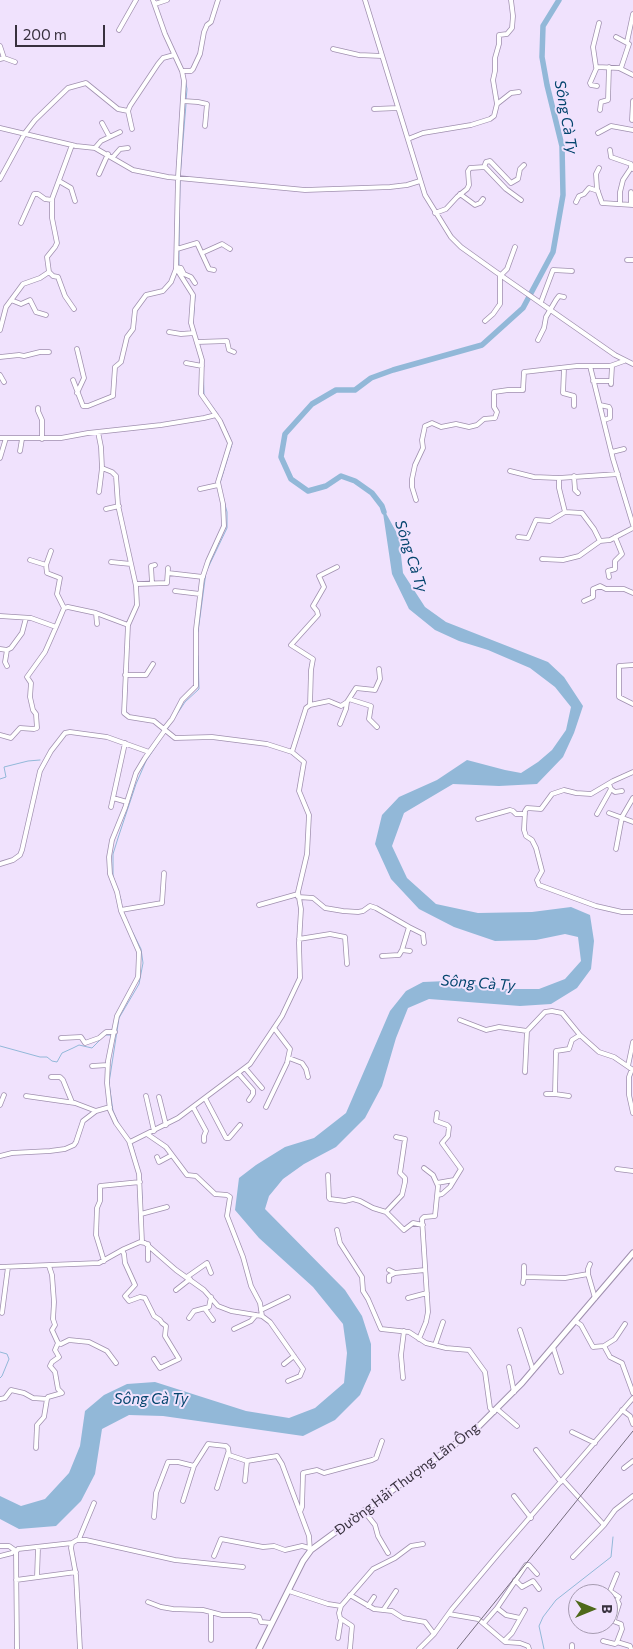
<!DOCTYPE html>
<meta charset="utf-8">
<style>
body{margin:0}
#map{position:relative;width:633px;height:1649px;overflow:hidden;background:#f0e2fd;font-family:Commissioner,sans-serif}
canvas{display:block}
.north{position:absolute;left:568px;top:1584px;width:50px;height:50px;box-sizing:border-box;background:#f0e2fd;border:1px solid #a69bb1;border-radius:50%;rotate:90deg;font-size:14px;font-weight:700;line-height:20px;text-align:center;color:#38313e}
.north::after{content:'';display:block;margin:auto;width:18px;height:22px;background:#4f691b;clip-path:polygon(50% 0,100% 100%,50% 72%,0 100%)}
.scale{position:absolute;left:15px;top:25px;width:90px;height:22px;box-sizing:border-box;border:2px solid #38313e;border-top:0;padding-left:6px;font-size:15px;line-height:18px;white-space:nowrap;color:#38313e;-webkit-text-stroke:4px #f0e2fd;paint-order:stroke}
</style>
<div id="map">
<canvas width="633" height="1649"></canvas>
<div class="north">B</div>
<div class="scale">200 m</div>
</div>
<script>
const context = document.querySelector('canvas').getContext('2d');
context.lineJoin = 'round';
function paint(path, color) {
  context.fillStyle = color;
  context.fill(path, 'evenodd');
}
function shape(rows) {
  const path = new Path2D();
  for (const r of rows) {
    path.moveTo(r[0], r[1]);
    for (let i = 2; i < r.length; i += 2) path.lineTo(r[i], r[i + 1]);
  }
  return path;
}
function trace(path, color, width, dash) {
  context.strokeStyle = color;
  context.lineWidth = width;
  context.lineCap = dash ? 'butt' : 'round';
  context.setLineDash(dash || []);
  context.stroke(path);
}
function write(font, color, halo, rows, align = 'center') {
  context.font = font + ' Commissioner,sans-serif';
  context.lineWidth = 4;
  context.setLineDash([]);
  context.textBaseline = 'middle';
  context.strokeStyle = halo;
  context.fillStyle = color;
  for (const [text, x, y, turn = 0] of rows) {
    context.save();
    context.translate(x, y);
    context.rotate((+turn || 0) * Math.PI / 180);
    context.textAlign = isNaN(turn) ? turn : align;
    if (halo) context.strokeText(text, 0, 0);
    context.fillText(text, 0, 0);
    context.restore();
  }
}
paint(shape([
 [382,506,399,537,403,573,425,607,446,622,548,662,564,677,583,706,574,733,563,757,537,784,499,786,453,784,404,813,392,846,407,878,436,904,478,913,532,912,571,907,590,915,594,941,591,969,577,988,551,1004,520,1006,429,999,408,1008,396,1038,382,1086,365,1118,336,1147,304,1164,283,1179,269,1196,265,1209,345,1290,362,1316,371,1344,371,1370,360,1395,335,1420,303,1436,163,1416,129,1415,102,1429,95,1474,81,1501,56,1526,19,1529,0,1519,0,1496,21,1506,45,1499,69,1473,80,1446,85,1411,104,1395,127,1384,155,1382,246,1411,289,1418,315,1408,344,1383,347,1353,343,1324,313,1287,259,1238,235,1210,239,1178,256,1165,285,1147,314,1138,346,1113,390,1011,406,991,423,982,447,981,504,989,539,989,565,979,581,961,578,937,565,934,536,940,495,941,454,927,419,909,391,879,375,844,382,815,399,797,437,780,467,760,505,770,521,773,538,762,552,750,566,730,571,707,555,687,530,668,488,650,459,641,435,630,409,609,392,574]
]), '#92b8d8');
trace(shape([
 [184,74,187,89,186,100],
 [179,247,180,177,186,104],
 [179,267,179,251],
 [185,279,192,290],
 [193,324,195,296],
 [203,357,204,395],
 [212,406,217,413],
 [223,423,230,438],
 [220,483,232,444],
 [198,632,206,572,227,528,227,512,223,497],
 [0,779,6,777,4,767,28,761,40,760],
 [121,900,113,876,113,854,118,838,136,784,146,761,185,702,199,689,198,656],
 [0,1046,40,1057,47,1057,52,1061,57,1062,62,1053,73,1048,79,1045,92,1048,105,1035,113,1035],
 [119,1124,113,1111,109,1083,119,1018,139,984,143,963,141,949,132,931],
 [132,1144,140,1172],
 [141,1178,142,1199],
 [0,1352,7,1354,9,1359,2,1376,0,1378],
 [544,1649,539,1626,543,1617,556,1600,611,1557,613,1537]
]), '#92b8d8', 1);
trace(shape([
 [384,512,382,506,372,493,355,481,341,476,326,486,308,491,291,479,281,457,285,434,312,404,336,390,355,390,371,378,393,370,482,345,523,308,553,252,563,195,562,146,547,85,542,57,543,26,559,0]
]), '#92b8d8', 5.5);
const street = shape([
 [153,0,165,34,182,71,184,81,178,177,176,268,193,295,191,323,202,360,201,394,220,421,230,443,218,482,223,504,224,526,208,561,202,579,196,629,196,686,182,700,172,719,164,729],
 [365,0,425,195,451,237,461,247,496,272,615,355,633,364],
 [155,4,167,0],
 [119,30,136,0],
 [616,37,629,44,621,68],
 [627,42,633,14],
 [0,46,4,58],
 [333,49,359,55,382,56],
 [0,59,4,58,15,62],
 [596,67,593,47,599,23],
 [182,71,191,71,193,69,200,54,204,32,207,25,211,22,218,0],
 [597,86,591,85,590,83,597,67,619,68,633,75],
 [183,101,198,102,207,104,205,126],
 [497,104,511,93,519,92],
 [374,109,398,108],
 [600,110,601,102,608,100,609,67],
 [632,120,633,101],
 [102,123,109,136],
 [0,128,76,146,95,148,133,170,168,177,305,190,390,187,407,185,420,181],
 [132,129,128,111,130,106,158,64,163,58,174,55],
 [598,133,611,126,633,130],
 [408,139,423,133,471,125,490,119,494,116,497,104,493,80,495,71,495,58,499,44,499,35,507,34,512,28,513,16,511,0],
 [95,148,101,141,120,132],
 [610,150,611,157,631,164,631,168],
 [113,157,120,149,128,148],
 [484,167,486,162,490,161,511,183,518,179,520,169,524,165],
 [599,168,596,174,597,189,602,203,633,205],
 [99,174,108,154],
 [0,179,25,133,35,120,68,88,86,83,118,109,128,111],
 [59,181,71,188,75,201],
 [460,194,475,205,480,203,483,199],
 [576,202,579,196,584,194,589,188,598,191],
 [620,203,620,192,623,180,631,168,633,169],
 [631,205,631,192],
 [435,213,446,209,457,197,467,189,469,185,468,171,470,168,485,167,506,189,521,200],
 [21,223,34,194,38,194,45,199,52,200],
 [177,249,197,243,209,269,214,270],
 [202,253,222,244,230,249],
 [627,260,633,260],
 [176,267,181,268,184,274,191,277,195,283],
 [49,272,53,276,58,277,65,296,74,309],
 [501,275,507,269,515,247],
 [11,300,21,304,30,300,36,312,46,315],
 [541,302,553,270,572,271],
 [485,321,493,314,500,304,500,275],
 [0,330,6,307,23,284,40,278,49,272,47,257,55,247,57,243,52,218,52,199,72,145],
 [169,332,181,334,194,333],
 [538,340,544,328,546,317,556,300,559,296,564,297],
 [197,342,227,341,229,350,234,352],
 [0,357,19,355,24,356,40,352,49,352],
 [186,363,202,366],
 [590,366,613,459,633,525],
 [564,368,563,393,574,396,574,406],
 [0,375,4,382],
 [73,380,83,406,88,406,113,396,115,367,121,362,127,337,133,329,135,310,146,295,163,291,171,282,176,269],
 [593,381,611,381],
 [611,384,612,366],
 [77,393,84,378,77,349],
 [600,405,609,407,610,409,610,418,604,420],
 [38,408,38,411,42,420,42,439],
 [98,432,101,447,102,468,112,472,116,476,118,505,136,586,137,605,128,625,124,713,129,717,154,721,175,738,212,737,267,744,292,752,304,762,299,791,309,815,307,854,298,892,301,909,299,943,300,978,282,1016,250,1064,178,1118,130,1142],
 [0,438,61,438,88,433,161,425,204,418,216,415],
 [20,451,22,439],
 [612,452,624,449],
 [0,458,6,438],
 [510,471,534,477,559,478,618,474],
 [574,476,575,490,578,493],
 [559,478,559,488,565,512,582,513,594,529,600,541],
 [200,489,218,485],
 [99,492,102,468],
 [416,500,412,487,412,479,415,465,423,448,422,440,425,426,432,423,441,427,456,424,469,427,477,425,484,419,495,418,497,412,494,407,494,392,508,390,523,390,524,372,577,366,610,366,624,361],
 [106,509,119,506],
 [518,537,528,538,536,520,550,521,565,512],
 [51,551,46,565,47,573,60,578,57,594,64,608],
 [542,559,563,560,579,556,600,541,610,540,633,528],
 [30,560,46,565],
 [111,562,131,564],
 [168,573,203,577],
 [609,577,608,571,615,569,615,561,622,554,615,537],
 [152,583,151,566,155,565],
 [136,584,167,583,168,568],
 [175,591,200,594],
 [584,601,593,597,593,589,600,586,606,589,624,589,633,593],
 [96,613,97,624],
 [0,616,31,618,56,627,64,608,68,607,96,613,128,625],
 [0,649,7,650,11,648,22,633,26,618],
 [7,650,5,662,7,666],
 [633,665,619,666,619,697,633,704],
 [125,675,146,675,153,664],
 [349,699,371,706,369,719,377,727],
 [310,705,311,670,313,659,291,645,318,615,317,611,313,606,324,587,319,576,337,567],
 [340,724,346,709,347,702],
 [0,735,11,738,20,728,34,729,37,728,36,714,33,710,30,697,31,683,27,677,45,652,56,627],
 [292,752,306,708,310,705,329,701,341,706,347,702,356,688,375,690,380,679,379,669],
 [633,772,613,781,591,794,576,793,564,790,552,794,541,809,527,808,525,811,524,830,526,836,532,840,536,848,542,871,537,880,539,885,596,906,622,912,633,912],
 [611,789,615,792,622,791],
 [113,798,127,802],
 [111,807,125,743],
 [609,813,633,822],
 [597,814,611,789,609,784],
 [478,819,510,810,513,811,516,814,525,814],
 [616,849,622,817,633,798],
 [0,864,13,860,20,855,22,850,40,771,51,751,65,733,70,732,107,737,149,752],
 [298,897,313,898,325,908,343,911,358,912,363,911,370,906,376,908,409,927,402,950,410,951],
 [259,905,298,894],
 [121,910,162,903,164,873],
 [409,927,423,934,424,943],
 [299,939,330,934,345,937,347,964],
 [382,956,399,955,402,950],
 [460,1020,486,1030,499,1027,527,1031,545,1012,552,1011,562,1013,580,1035,599,1052,614,1057,633,1070],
 [61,1038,81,1037,85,1043,99,1038,106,1032,115,1032],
 [289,1058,302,1063,306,1069,308,1077],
 [92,1066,108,1065],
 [628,1066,633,1042],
 [245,1068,262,1088],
 [632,1069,629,1077,629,1095,633,1113],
 [525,1072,527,1031],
 [238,1073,253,1090,253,1094,249,1100],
 [51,1077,60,1077,63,1080,72,1102],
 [546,1094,555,1094],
 [26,1096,75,1103,96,1111,110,1107],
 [146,1096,154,1131],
 [569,1096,555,1094,556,1051,569,1049,572,1040,580,1035],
 [159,1097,166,1125],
 [205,1098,226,1138,229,1138,240,1125],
 [0,1105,4,1095],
 [193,1107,206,1131,204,1136,204,1141],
 [266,1107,287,1063,290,1049,274,1028],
 [437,1113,436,1121,447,1125,449,1127,448,1136,442,1143,461,1169,450,1187,442,1194,438,1195],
 [147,1134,166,1147,187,1175,196,1176,215,1194,227,1195,230,1197,227,1216,243,1257,251,1286,260,1303,262,1316],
 [0,1156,12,1153,50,1151,65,1149,74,1145,76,1142,83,1121,96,1111],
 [157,1157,159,1162,172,1155],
 [617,1169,633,1171],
 [328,1175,329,1198,330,1199,345,1201,353,1199,360,1201,373,1208,386,1212,404,1230,413,1223,423,1225],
 [437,1183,454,1180],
 [386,1212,402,1195,405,1182,405,1178,400,1173,405,1139,396,1137],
 [141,1214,167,1207],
 [337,1230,340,1243,362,1277,363,1291,368,1299,381,1329,409,1332,426,1343,446,1348,469,1350,485,1372,490,1408,494,1412],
 [142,1242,139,1174,129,1141,116,1123,110,1110,107,1083,108,1061,117,1016,138,977,139,952,121,911,117,892,110,874,109,857,112,840,125,808,136,773,145,758,165,730],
 [148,1244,148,1260],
 [122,1250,124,1254,125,1263,135,1285,125,1296,129,1301,140,1297,145,1298,154,1316,160,1320,162,1323,166,1326,165,1336,179,1359,160,1368,154,1359],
 [104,1261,96,1235,97,1208,100,1201,100,1186,140,1182],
 [0,1267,99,1263,124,1249,140,1242,145,1243,176,1270,204,1290,218,1306,231,1311,262,1316,270,1322,303,1369,300,1376,288,1381],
 [389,1270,395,1273,425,1270],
 [588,1274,588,1269,590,1264],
 [187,1277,207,1263,211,1273],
 [524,1277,524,1266],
 [389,1281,389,1276,395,1273],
 [523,1283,524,1277,565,1278,588,1274,595,1298],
 [176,1290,190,1279],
 [408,1298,427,1293],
 [205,1309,213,1320],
 [261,1310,288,1297],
 [2,1313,8,1267],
 [189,1318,194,1311,209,1307,211,1297],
 [575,1321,581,1325,593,1347,604,1346],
 [625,1324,615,1339,604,1346,610,1357,622,1363,633,1393],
 [234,1329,251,1321,256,1315],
 [520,1330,533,1370],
 [419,1339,426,1322,428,1312,422,1219,424,1217,435,1216,438,1186,433,1175,424,1168],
 [58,1343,61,1344,69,1340,89,1342,107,1351,116,1363],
 [435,1345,443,1322],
 [553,1347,561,1372],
 [284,1364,294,1356],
 [509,1367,514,1392],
 [403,1378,401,1355,404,1331],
 [0,1399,5,1398,11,1390,24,1393,33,1398,47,1399,48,1397,62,1393,58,1389,55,1372,50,1366,52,1362,59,1357,55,1350,58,1343,52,1330,55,1325,53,1319,54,1302,52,1275,49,1266],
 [497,1409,517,1426],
 [622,1410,630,1416,633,1424],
 [572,1432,595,1443],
 [36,1448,37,1425,44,1417,47,1399],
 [536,1450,561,1482],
 [624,1468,633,1461],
 [563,1480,604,1525],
 [245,1481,247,1461],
 [217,1488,228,1453],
 [514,1496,531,1518],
 [183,1501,194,1466,208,1444,226,1446,228,1448,229,1455,247,1461,277,1456,282,1464,309,1536,310,1551],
 [364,1511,375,1525,378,1536,388,1553],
 [300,1512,302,1507,303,1473,317,1470,324,1473,372,1460,376,1458,382,1441],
 [154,1517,156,1493,168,1462,178,1462,194,1466],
 [79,1539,94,1503],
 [72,1543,71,1548,76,1575,80,1649],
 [0,1546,9,1546,16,1551],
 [0,1556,12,1553,14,1550],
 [214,1556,221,1539,263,1547,274,1546,285,1550,302,1546,309,1548],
 [573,1557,604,1525,615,1510,633,1496],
 [37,1577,38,1548],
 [16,1580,76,1572],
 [515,1580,522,1587,533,1581,539,1589],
 [289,1591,328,1604,341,1606],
 [350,1595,374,1609,392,1611,403,1618,425,1622,434,1634],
 [148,1602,161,1607,173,1609,203,1610,222,1615,250,1615,259,1617,261,1622,272,1623],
 [368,1606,374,1597],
 [497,1608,526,1565,529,1565,537,1574],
 [384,1609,396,1591],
 [449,1614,478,1619,505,1642,520,1643,528,1646,529,1649],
 [574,1616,578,1617],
 [608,1619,621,1624,622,1629,617,1642,630,1646,631,1649],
 [614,1620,619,1604,617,1600,619,1597,610,1591,617,1574],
 [484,1623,497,1608,506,1615,520,1618],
 [338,1638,341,1619],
 [211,1640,211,1612],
 [504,1641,512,1633,525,1610],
 [603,1641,615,1644,618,1642],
 [572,1645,572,1649],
 [17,1649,16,1552,18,1549,72,1543,77,1540,86,1540,175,1560,243,1567],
 [350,1649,352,1626,340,1618,339,1613,341,1606,373,1569,395,1558,411,1546,423,1544],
 [419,1649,434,1634,452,1609,499,1553,633,1398]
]);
const secondary = shape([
 [259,1649,303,1561,311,1550,477,1428,522,1383,633,1253]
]);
trace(street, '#a090af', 5.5);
trace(secondary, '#a090af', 7);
trace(street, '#fff', 4);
trace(secondary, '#fff', 5);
trace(shape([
 [457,1649,633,1431]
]), '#766d7e', 1);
write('14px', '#38313e', '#f0e2fd', [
 ["Đường Hải Thượng Lãn Ông",407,1479,-37]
]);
write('italic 15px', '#04456e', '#f0e2fd', [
 ["Sông Cà Ty",566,117,80],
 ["Sông Cà Ty",411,556,72],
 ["Sông Cà Ty",478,983,4],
 ["Sông Cà Ty",151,1399]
]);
</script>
